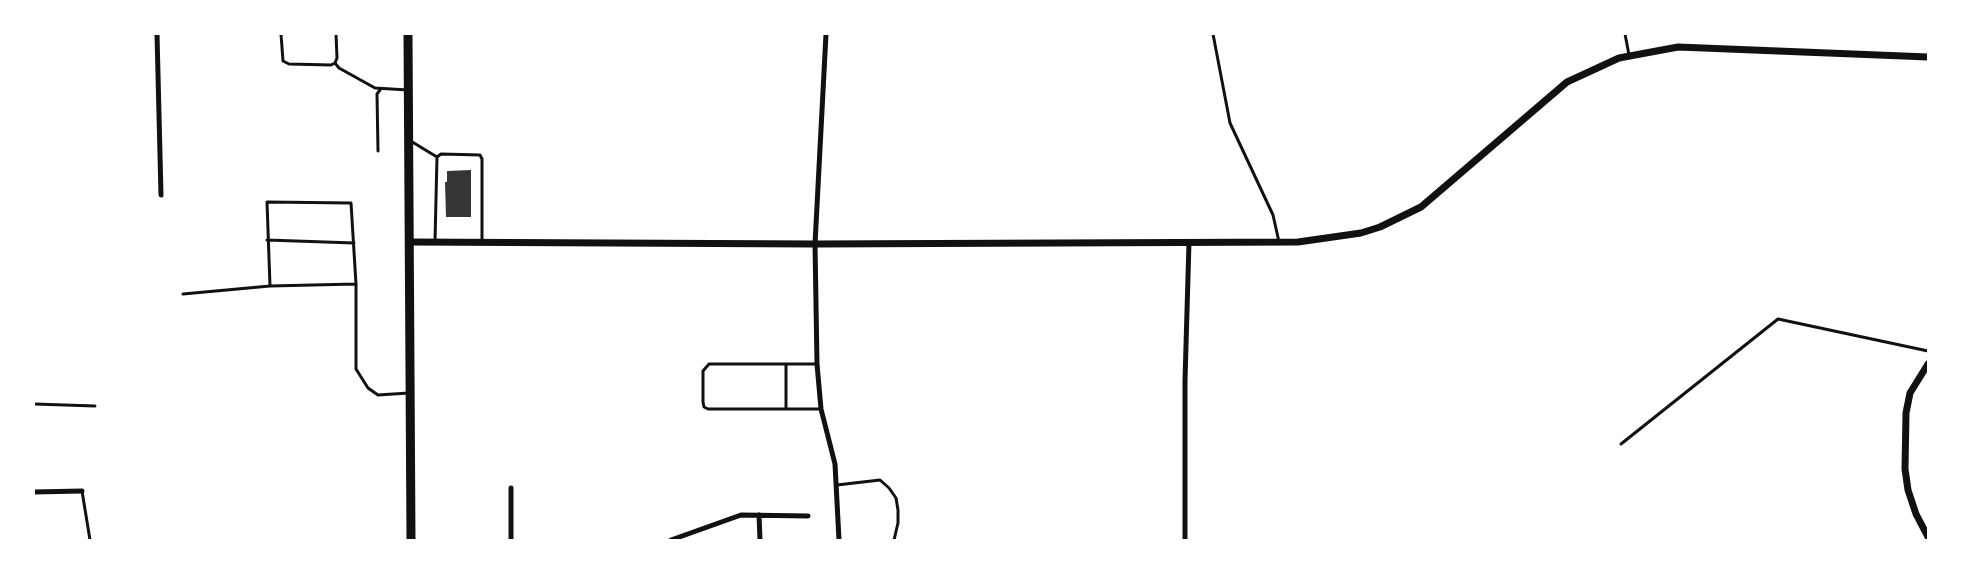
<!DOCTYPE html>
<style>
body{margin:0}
#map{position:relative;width:1962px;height:574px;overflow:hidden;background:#fff;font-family:Cabin,sans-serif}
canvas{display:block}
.frame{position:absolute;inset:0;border:35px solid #fff;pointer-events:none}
</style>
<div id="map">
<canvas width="1962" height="574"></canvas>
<div class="frame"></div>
</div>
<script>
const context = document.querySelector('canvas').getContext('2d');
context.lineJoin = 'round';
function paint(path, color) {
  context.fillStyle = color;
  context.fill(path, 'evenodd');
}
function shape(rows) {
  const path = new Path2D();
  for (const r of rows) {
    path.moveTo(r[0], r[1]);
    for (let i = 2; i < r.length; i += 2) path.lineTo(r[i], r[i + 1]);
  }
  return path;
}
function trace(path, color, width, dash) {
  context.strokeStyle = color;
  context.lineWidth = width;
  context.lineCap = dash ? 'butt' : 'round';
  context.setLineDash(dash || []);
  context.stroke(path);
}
paint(shape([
 [471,170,471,217,446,217,445,182,447,182,447,171]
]), '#353535');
trace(shape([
 [281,34,283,61,289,64,331,65,335,63,337,58,336,34],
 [1213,34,1230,123,1273,215,1279,242],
 [1625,34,1629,55],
 [335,63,339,68,375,88,408,90],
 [409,140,437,157],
 [378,151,377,94,380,90],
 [437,157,441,154,480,155,482,159,482,242],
 [267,240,354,243],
 [435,241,437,157],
 [270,286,267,202,351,203,356,284,356,369,368,388,378,395,409,393],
 [183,294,270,286,356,284],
 [786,364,786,409],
 [817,364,709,364,703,371,703,402,704,407,708,409,821,409],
 [34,404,95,406],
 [1621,444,1778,319,1928,351],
 [837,485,880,480,889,488,896,498,898,510,898,523,894,540],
 [82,491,90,540]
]), '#111', 3);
trace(shape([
 [157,34,161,195],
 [826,34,815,244,817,364,821,409,835,464,839,540],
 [34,492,82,491],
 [759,515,760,540],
 [511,540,511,488],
 [671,540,741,515,808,516],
 [1185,540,1185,380,1189,242]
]), '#111', 5);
trace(shape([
 [409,242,815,244,1298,242,1361,233,1380,227,1421,207,1567,82,1619,58,1678,47,1928,57],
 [1928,364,1910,393,1906,413,1905,469,1908,490,1916,514,1928,537]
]), '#111', 7);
trace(shape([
 [408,34,411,540]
]), '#111', 9);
</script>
